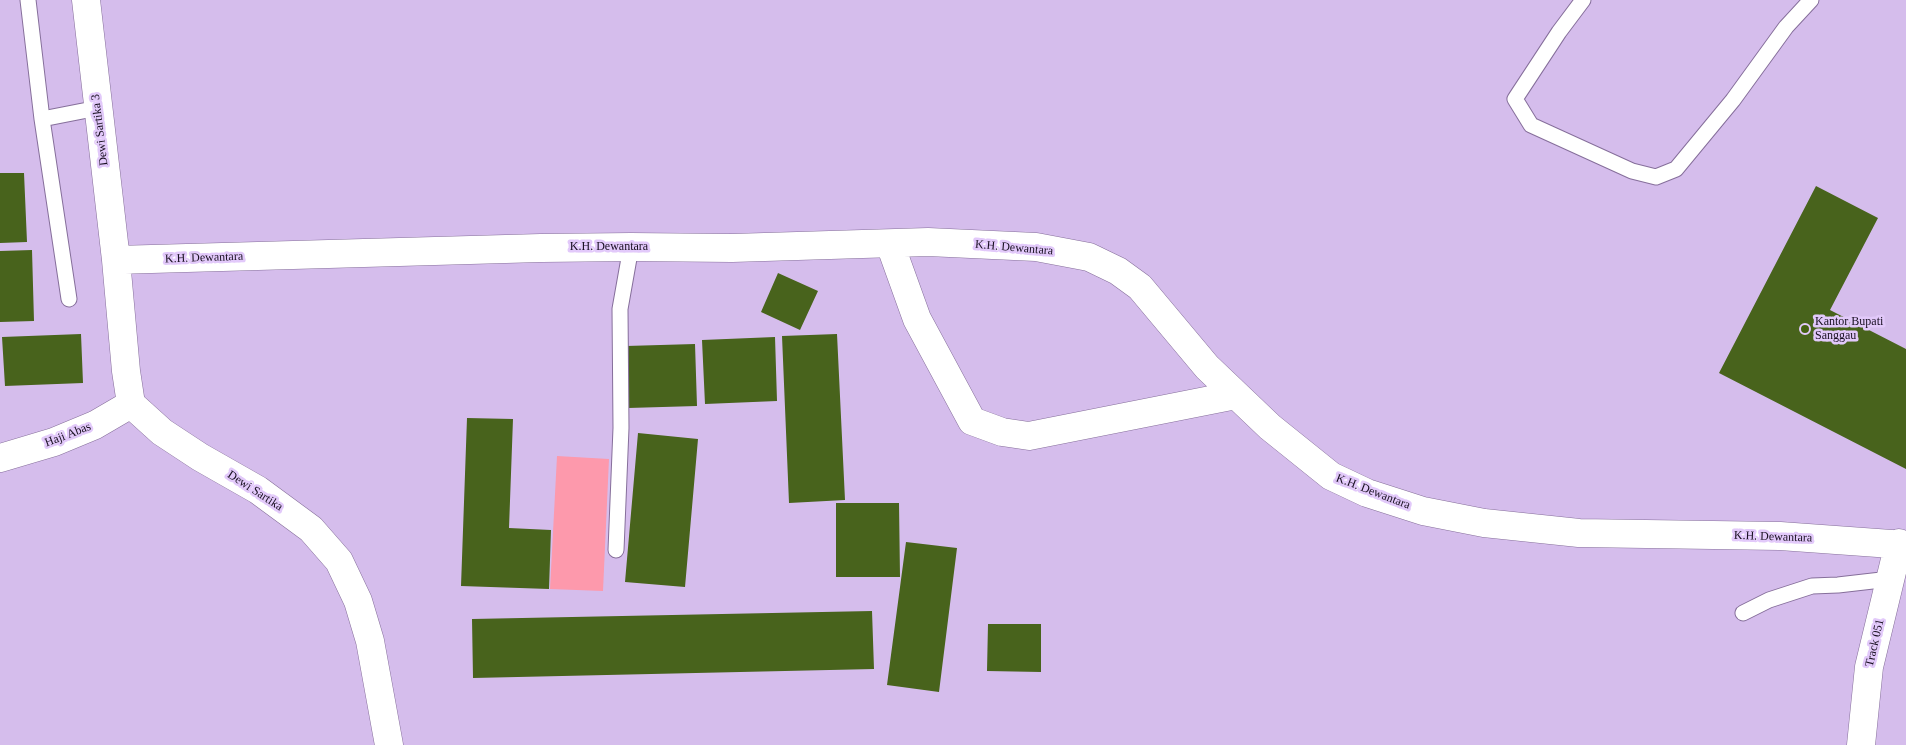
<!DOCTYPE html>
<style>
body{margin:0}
canvas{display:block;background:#d5bdec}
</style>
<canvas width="1906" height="745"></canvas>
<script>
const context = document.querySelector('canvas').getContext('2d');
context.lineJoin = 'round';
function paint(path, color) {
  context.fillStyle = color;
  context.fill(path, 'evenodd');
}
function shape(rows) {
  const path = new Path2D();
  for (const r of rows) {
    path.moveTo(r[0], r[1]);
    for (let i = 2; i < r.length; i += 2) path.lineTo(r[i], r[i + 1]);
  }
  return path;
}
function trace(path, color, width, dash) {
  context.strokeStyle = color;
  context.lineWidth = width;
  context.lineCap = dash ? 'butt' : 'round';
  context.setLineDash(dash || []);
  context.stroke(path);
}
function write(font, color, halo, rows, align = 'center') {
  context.font = font + ' Georgia,serif';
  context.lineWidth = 5;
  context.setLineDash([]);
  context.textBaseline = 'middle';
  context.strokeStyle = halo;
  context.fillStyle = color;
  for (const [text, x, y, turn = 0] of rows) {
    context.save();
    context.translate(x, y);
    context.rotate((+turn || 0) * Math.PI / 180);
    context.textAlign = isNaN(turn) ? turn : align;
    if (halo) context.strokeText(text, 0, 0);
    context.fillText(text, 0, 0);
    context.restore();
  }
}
paint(shape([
 [557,456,609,459,603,591,550,589]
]), '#fd99ac');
paint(shape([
 [0,173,24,173,27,242,0,243],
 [1816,186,1878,218,1830,310,1906,349,1906,469,1719,373],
 [32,250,34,321,0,322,0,251],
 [778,273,818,291,800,330,761,312],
 [81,334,83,383,5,386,2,337],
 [837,334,845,500,789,503,782,336],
 [775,337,777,401,705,404,702,340],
 [695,344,697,406,628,408,626,346],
 [467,418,513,419,509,528,551,530,549,589,461,586],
 [638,433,698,439,685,587,625,582],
 [836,503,899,503,900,577,836,577],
 [906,542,957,548,939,692,887,685],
 [872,611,874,669,473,678,472,619],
 [988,624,1041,624,1041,672,987,671]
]), '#48631c');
const service = shape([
 [28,0,42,119,98,108],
 [1583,0,1559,32,1515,99,1531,125,1632,171,1656,177,1676,169,1733,100,1786,27,1811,0],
 [42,119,69,299],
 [616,550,621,428,620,309,631,247],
 [1743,613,1769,600,1812,586,1838,585,1890,579]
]);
const minor = shape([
 [86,0,116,260,126,371,131,404,162,432,200,457,258,490,311,529,339,561,358,601,370,641,389,745],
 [890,244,917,319,972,421,1002,432,1029,436,1236,395],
 [116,260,541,248,631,247,732,248,928,242,1036,247,1089,257,1118,271,1140,287,1207,367,1270,427,1331,476,1367,493,1423,511,1484,523,1579,533,1780,536,1906,545],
 [0,458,54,442,95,425,131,404],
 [1861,745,1869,667,1899,543]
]);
trace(service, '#866f9b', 17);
trace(minor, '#866f9b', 29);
trace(service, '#fff', 15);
trace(minor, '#fff', 28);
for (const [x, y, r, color] of [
 [1805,329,5,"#446112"]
]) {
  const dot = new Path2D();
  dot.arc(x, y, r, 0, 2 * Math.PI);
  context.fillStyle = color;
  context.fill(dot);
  trace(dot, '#e2c9fa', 2);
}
write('12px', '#180f20', '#e2c9fa', [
 ["Dewi Sartika 3",100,130,-97],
 ["K.H. Dewantara",609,247],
 ["K.H. Dewantara",1014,248,5],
 ["K.H. Dewantara",204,258,-2],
 ["Haji Abas",68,435,-21],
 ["Dewi Sartika",255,491,33],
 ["K.H. Dewantara",1373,492,21],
 ["K.H. Dewantara",1773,537,2],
 ["Track 051",1875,643,-77]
]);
write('12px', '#180f20', '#e2c9fa', [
 ["Kantor Bupati",1815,322],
 ["Sanggau",1815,336]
], 'left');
</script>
